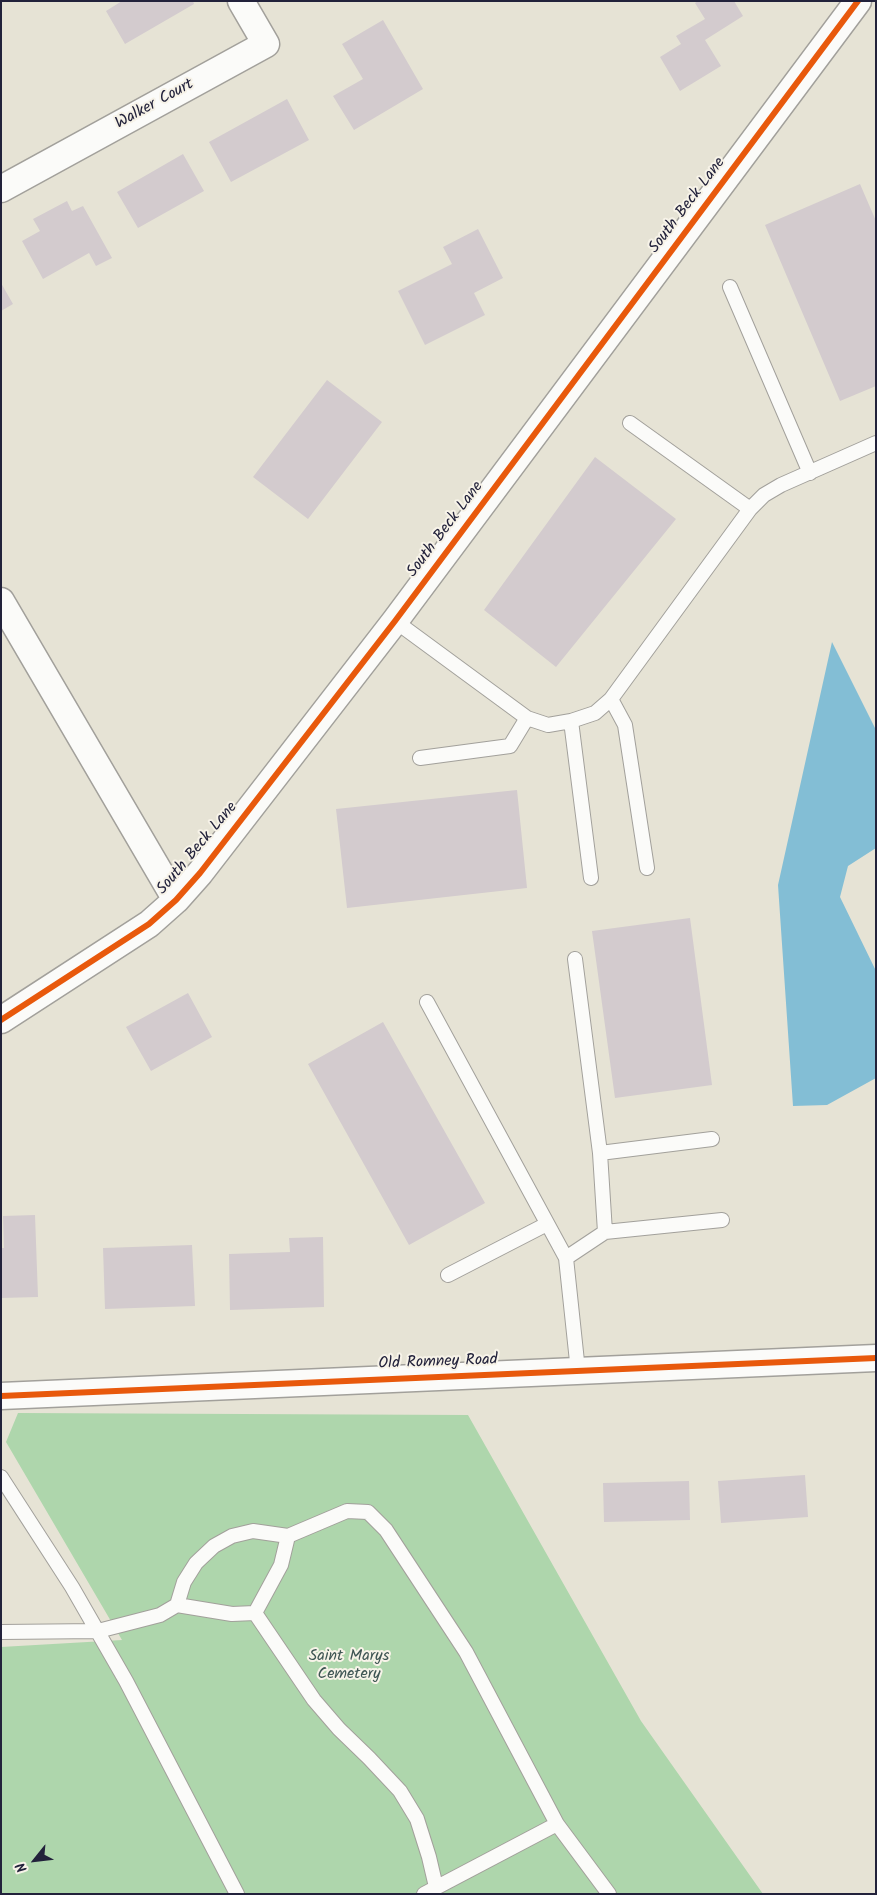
<!DOCTYPE html>
<style>
body{margin:0}
#map{position:relative;width:877px;height:1895px;overflow:hidden;background:#e6e3d5;font-family:Kalam,sans-serif}
canvas{display:block}
.frame{position:absolute;inset:0;border:2px solid #22223b;pointer-events:none}
.north{position:absolute;left:10px;top:1835px;width:50px;height:50px;-webkit-text-stroke:4px #f7f3e8;paint-order:stroke;rotate:241deg;font-size:14px;font-weight:700;line-height:20px;text-align:center;color:#22223b}
.north::after{content:'';display:block;margin:auto;width:18px;height:22px;background:#22223b;clip-path:polygon(50% 0,100% 100%,50% 72%,0 100%)}
</style>
<div id="map">
<canvas width="877" height="1895"></canvas>
<div class="frame"></div>
<div class="north">N</div>
</div>
<script>
const context = document.querySelector('canvas').getContext('2d');
context.lineJoin = 'round';
function paint(path, color) {
  context.fillStyle = color;
  context.fill(path, 'evenodd');
}
function shape(rows) {
  const path = new Path2D();
  for (const r of rows) {
    path.moveTo(r[0], r[1]);
    for (let i = 2; i < r.length; i += 2) path.lineTo(r[i], r[i + 1]);
  }
  return path;
}
function trace(path, color, width, dash) {
  context.strokeStyle = color;
  context.lineWidth = width;
  context.lineCap = dash ? 'butt' : 'round';
  context.setLineDash(dash || []);
  context.stroke(path);
}
function write(font, color, halo, rows, align = 'center') {
  context.font = font + ' Kalam,sans-serif';
  context.lineWidth = 4;
  context.setLineDash([]);
  context.textBaseline = 'middle';
  context.strokeStyle = halo;
  context.fillStyle = color;
  for (const [text, x, y, turn = 0] of rows) {
    context.save();
    context.translate(x, y);
    context.rotate((+turn || 0) * Math.PI / 180);
    context.textAlign = isNaN(turn) ? turn : align;
    if (halo) context.strokeText(text, 0, 0);
    context.fillText(text, 0, 0);
    context.restore();
  }
}
paint(shape([
 [18,1413,468,1415,641,1721,763,1894,1,1894,1,1647,122,1640,6,1442]
]), '#aed6ac');
paint(shape([
 [832,642,876,730,876,848,848,866,840,897,876,971,876,1078,827,1105,793,1106,778,885]
]), '#83bed5');
paint(shape([
 [122,1,193,1,194,4,125,44,106,11],
 [698,1,734,1,743,16,705,40,721,66,680,91,660,57,681,44,676,36,705,19,695,3],
 [383,20,423,89,354,130,333,96,363,79,342,44],
 [287,99,309,140,231,182,209,142],
 [183,154,204,191,138,228,117,192],
 [860,184,876,221,876,386,840,401,765,225],
 [67,201,72,211,83,206,112,258,96,266,89,253,43,279,22,241,40,231,33,219],
 [478,229,503,278,474,293,485,315,425,345,398,291,452,264,443,247],
 [1,283,13,304,1,311],
 [327,380,382,422,308,519,253,477],
 [595,457,676,519,556,667,484,610],
 [517,790,527,888,347,908,336,809],
 [690,918,712,1085,615,1098,592,931],
 [188,993,212,1037,151,1071,126,1027],
 [383,1022,485,1203,409,1245,308,1064],
 [35,1215,38,1297,1,1298,1,1248,4,1248,3,1216],
 [323,1237,324,1307,230,1310,229,1254,290,1252,289,1238],
 [192,1245,195,1306,105,1309,103,1248],
 [805,1475,808,1517,721,1523,718,1481],
 [689,1481,690,1520,604,1522,603,1483]
]), '#d3cbce');
const service = shape([
 [730,287,810,473],
 [630,423,750,509],
 [395,621,527,718,548,725,571,721,595,713,611,699,750,509,764,495,781,485,876,443],
 [611,699,625,725,647,868],
 [571,721,591,878],
 [420,758,510,746,527,718],
 [575,959,600,1153],
 [427,1002,566,1258,578,1371],
 [605,1232,600,1153,712,1139],
 [566,1258,605,1232,722,1220],
 [448,1275,547,1224],
 [1,1477,72,1587,126,1681,237,1894],
 [288,1536,347,1511,368,1512,386,1530,466,1652,557,1824],
 [255,1613,314,1700,339,1729,369,1758,400,1791,417,1819,429,1857,436,1887],
 [1,1632,98,1631,160,1615,177,1605,232,1614,255,1613,281,1565,288,1536,253,1531,232,1536,214,1546,196,1563,184,1582,177,1605],
 [424,1894,557,1824,609,1894]
]);
const minor = shape([
 [1,189,266,44,241,1],
 [1,601,176,900],
 [1,1020,149,924,176,900,200,873,395,621,858,1],
 [1,1396,876,1358]
]);
trace(service, '#a2a09b', 16);
trace(minor, '#a2a09b', 29);
trace(service, '#fbfbf9', 14);
trace(minor, '#fbfbf9', 26);
trace(shape([
 [1,1020,149,924,176,900,200,873,395,621,858,1],
 [1,1396,876,1358]
]), '#e8590c', 6);
write('16px', '#22223b', '#f7f3e8', [
 ["Walker Court",155,105,-29],
 ["South Beck Lane",688,206,-53],
 ["South Beck Lane",446,530,-53],
 ["South Beck Lane",198,849,-50],
 ["Old Romney Road",438,1363,-2]
]);
write('16px', '#3e5553', '#f7f3e8', [
 ["Saint Marys",349,1657],
 ["Cemetery",349,1675]
]);
</script>
